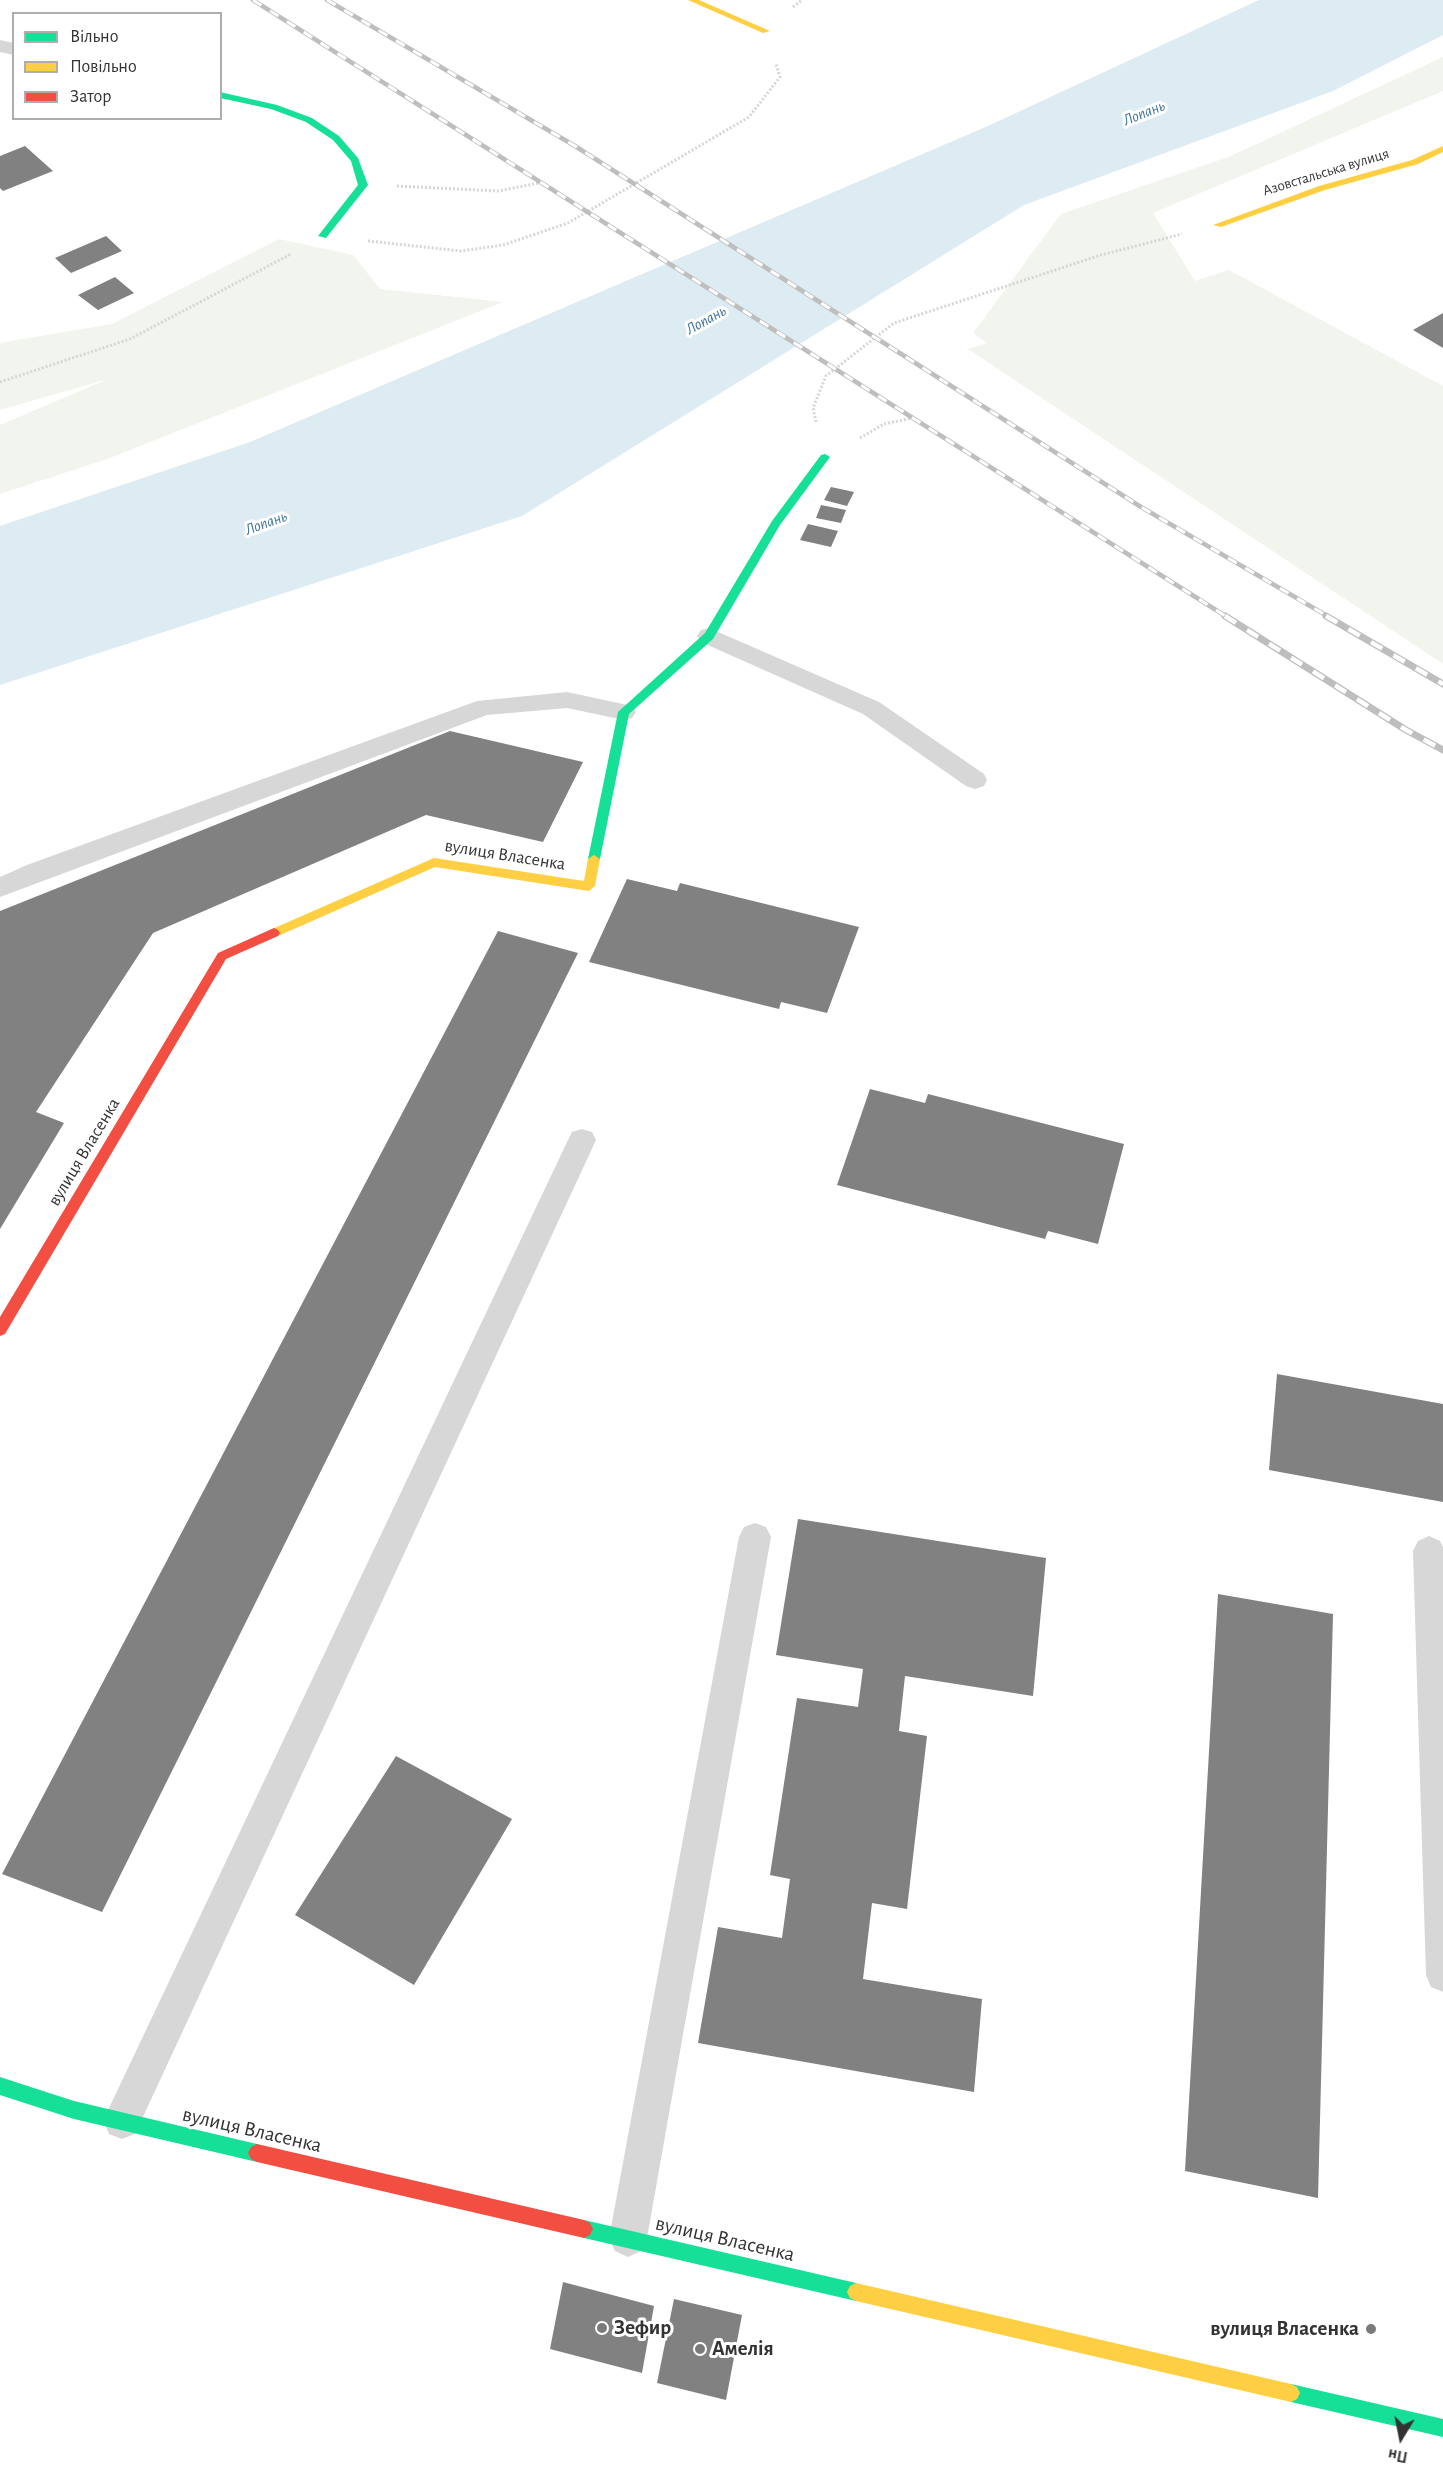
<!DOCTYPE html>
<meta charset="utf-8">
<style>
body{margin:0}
#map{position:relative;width:1443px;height:2480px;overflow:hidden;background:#fff;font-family:"Alegreya Sans",sans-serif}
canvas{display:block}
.legend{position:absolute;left:12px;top:12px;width:210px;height:108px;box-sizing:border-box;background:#fff;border:2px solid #adadad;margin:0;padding:8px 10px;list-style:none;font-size:18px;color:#333}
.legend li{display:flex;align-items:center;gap:12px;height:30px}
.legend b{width:30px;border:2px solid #adadad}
.north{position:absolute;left:1371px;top:2408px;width:60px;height:60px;-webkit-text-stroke:4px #fff;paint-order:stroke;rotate:190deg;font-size:16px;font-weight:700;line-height:24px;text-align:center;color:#333}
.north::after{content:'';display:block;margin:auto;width:21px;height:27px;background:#333;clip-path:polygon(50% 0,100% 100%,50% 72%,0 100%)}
</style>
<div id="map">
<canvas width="1443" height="2480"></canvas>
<ul class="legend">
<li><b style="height:8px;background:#16e098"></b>Вільно</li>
<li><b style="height:8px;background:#ffcf43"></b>Повільно</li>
<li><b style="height:8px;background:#f24e42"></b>Затор</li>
</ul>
<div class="north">Пн</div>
</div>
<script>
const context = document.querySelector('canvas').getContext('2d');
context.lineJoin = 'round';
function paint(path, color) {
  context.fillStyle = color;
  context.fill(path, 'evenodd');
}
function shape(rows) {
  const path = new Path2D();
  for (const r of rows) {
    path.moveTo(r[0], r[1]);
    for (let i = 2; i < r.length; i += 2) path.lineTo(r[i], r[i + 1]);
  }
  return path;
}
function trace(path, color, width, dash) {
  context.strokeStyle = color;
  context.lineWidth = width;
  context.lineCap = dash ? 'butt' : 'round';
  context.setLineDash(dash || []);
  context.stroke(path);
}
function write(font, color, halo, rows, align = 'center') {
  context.font = font + ' "Alegreya Sans",sans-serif';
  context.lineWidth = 6;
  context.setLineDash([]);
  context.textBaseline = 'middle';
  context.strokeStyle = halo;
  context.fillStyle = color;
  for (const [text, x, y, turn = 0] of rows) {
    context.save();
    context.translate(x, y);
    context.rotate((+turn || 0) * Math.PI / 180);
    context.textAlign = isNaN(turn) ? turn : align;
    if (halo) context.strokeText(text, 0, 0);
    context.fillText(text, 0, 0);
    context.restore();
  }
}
paint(shape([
 [1443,57,1443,91,1153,213,1195,281,1229,270,1443,386,1443,664,968,349,987,343,973,333,1061,214,1231,156],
 [279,239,353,255,380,289,503,302,110,458,0,494,0,425,108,379,0,410,0,343,112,324]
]), '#f1f5ed');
paint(shape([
 [1259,0,1443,0,1443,35,1333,91,1024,205,522,516,0,685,0,526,250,442,988,126]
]), '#ddebf3');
paint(shape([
 [25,146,53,171,3,191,0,188,0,156],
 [106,236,122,251,71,273,55,258],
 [115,277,134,293,98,310,78,295],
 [1443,313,1443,348,1413,330],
 [831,487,854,492,847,506,824,500],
 [821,505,846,510,841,523,816,518],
 [808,524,838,531,831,547,800,540],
 [450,731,583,762,543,842,426,815,153,933,36,1112,64,1123,0,1229,0,911],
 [627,879,677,891,680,883,859,927,827,1013,781,1002,779,1009,589,962],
 [498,931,578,953,102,1912,2,1874],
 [870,1089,925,1103,928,1094,1124,1144,1098,1244,1048,1231,1045,1239,837,1185],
 [1277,1374,1443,1404,1443,1502,1269,1470],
 [798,1519,1046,1558,1033,1696,905,1676,899,1731,927,1736,907,1909,872,1903,863,1979,982,1999,974,2092,698,2043,718,1927,782,1938,790,1879,770,1875,797,1698,858,1707,863,1669,776,1655],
 [1218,1594,1333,1614,1318,2198,1185,2171],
 [396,1756,512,1819,414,1985,295,1915],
 [563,2282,654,2306,642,2373,550,2349],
 [674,2299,742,2315,726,2400,657,2383]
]), '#818181');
trace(shape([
 [793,7,802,0],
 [397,186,498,191,539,183],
 [368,241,461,251,503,245,568,223,749,117,780,77,776,64],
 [0,382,130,339,291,254],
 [816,422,813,408,826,376,894,323,1101,255,1182,234],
 [860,438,884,424,912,418]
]), '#d6d6d6', 3, [2, 2]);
paint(shape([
 [709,628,879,702,984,774,987,780,984,786,975,789,966,786,863,714,701,642,697,636,701,630,709,628],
 [567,692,632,706,636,712,632,718,624,720,567,708,487,715,0,897,0,877,27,865,477,701,567,692],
 [582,1129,592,1132,596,1140,135,2134,122,2139,109,2134,104,2121,109,2108,568,1140,572,1132,582,1129],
 [755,1523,766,1527,771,1537,647,2238,641,2251,628,2257,615,2251,609,2238,739,1537,744,1527,755,1523],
 [1429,1536,1440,1541,1443,1547,1443,1992,1431,1987,1426,1975,1413,1551,1418,1541,1429,1536]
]), '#d7d7d7');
paint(shape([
 [0,40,14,43,14,55,0,52,0,40]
]), '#d7d7d7');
paint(shape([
 [220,92,277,105,312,118,339,136,358,158,368,185,326,238,318,236,358,185,351,161,333,140,306,122,271,109,220,98,220,92],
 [825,454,830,457,780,525,713,639,629,714,600,859,594,863,590,862,588,859,618,712,705,633,772,521,821,455,825,454],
 [0,2077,74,2101,257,2144,263,2147,266,2153,263,2159,257,2162,74,2119,0,2095,0,2077],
 [584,2220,856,2283,862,2286,865,2292,862,2298,856,2301,584,2238,578,2235,575,2229,578,2223,584,2220],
 [1291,2384,1443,2419,1443,2437,1291,2402,1285,2399,1282,2393,1285,2387,1291,2384]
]), '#16e098');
paint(shape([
 [688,0,699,0,770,31,763,33,688,0],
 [1443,146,1443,152,1418,164,1325,190,1221,227,1213,225,1319,186,1412,160,1443,146],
 [594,855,600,859,595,886,589,891,435,867,278,936,270,936,268,933,270,930,434,858,584,881,588,859,594,855],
 [856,2283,1291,2384,1297,2387,1300,2393,1297,2399,1291,2402,856,2301,850,2298,847,2292,850,2286,856,2283]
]), '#ffcf43');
paint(shape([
 [274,928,278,930,280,933,278,936,226,959,5,1334,0,1336,0,1317,218,953,274,928],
 [257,2144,584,2220,590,2223,593,2229,590,2235,584,2238,257,2162,251,2159,248,2153,251,2147,257,2144]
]), '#f24e42');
const railFar1 = shape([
 [253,0,1227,617],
 [327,0,575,146,1141,507,1329,617]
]);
const rail = shape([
 [1225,616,1406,730,1443,750],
 [1326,616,1443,684]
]);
trace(railFar1, '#bebebe', 4.5);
trace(rail, '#bebebe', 7);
trace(railFar1, '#fff', 3, [10]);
trace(rail, '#fff', 4.5, [13]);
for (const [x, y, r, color] of [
 [602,2328,6,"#7a7a7a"],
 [1371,2329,6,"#7a7a7a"],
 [700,2349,6,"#7a7a7a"]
]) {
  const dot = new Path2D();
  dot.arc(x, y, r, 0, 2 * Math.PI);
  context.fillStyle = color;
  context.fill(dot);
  trace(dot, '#fff', 2);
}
write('15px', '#333', '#fff', [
 ["Азовстальська вулиця",1326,172,-17]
]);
write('italic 16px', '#3f7597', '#fff', [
 ["Лопань",1144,113,-22],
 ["Лопань",706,320,-29],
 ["Лопань",266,523,-20]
]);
write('18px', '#333', '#fff', [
 ["вулиця Власенка",505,855,9],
 ["вулиця Власенка",84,1152,-59]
]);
write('21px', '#333', '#fff', [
 ["вулиця Власенка",252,2130,13],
 ["вулиця Власенка",725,2239,13]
]);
write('bold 21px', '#333', '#fff', [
 ["Зефир",614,2328],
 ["вулиця Власенка",1359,2329,"right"],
 ["Амелія",712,2349]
], 'left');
</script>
